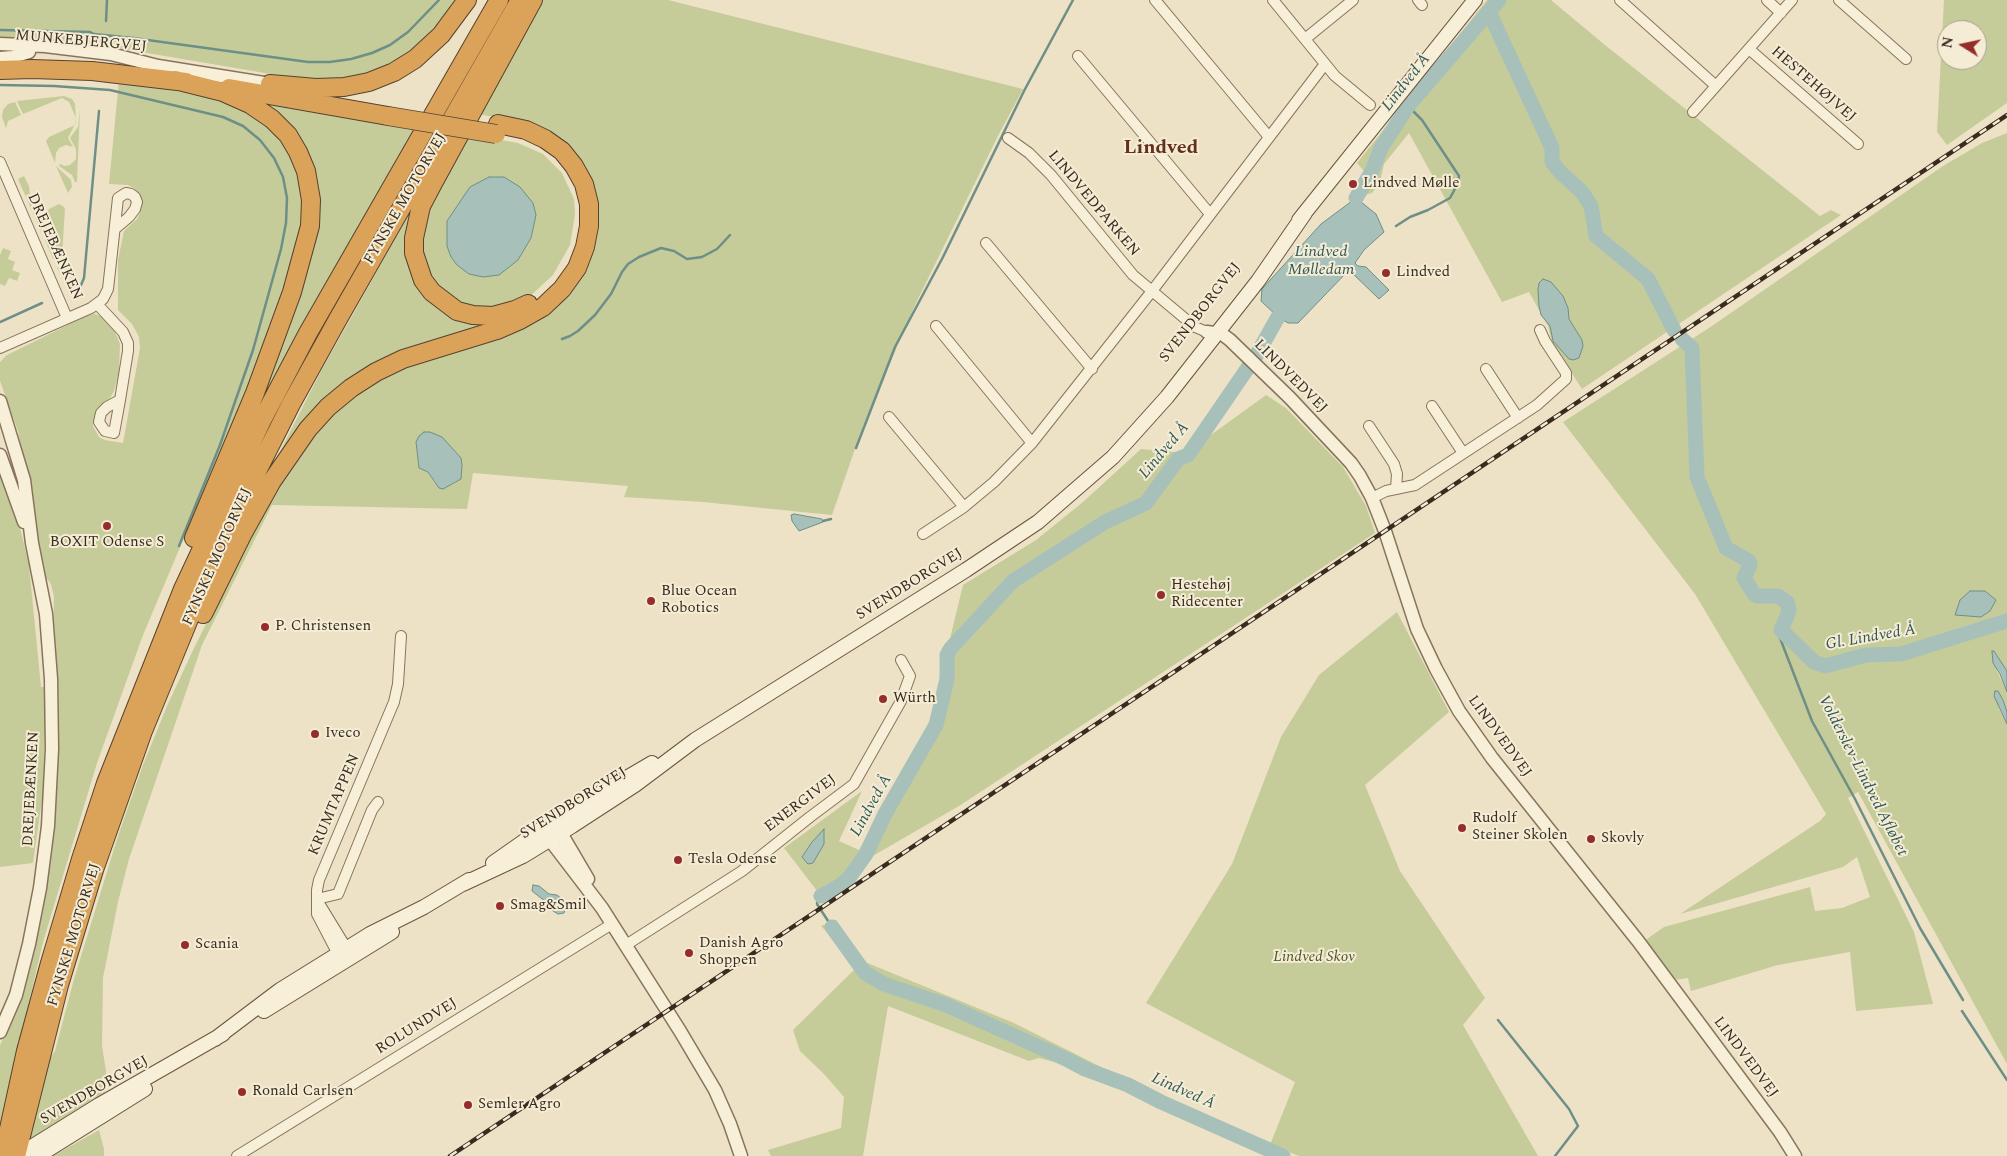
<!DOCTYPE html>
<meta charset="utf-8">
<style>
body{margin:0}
#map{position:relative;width:2007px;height:1156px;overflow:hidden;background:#ede2c6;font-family:Spectral,serif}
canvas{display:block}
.north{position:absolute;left:1937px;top:20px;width:50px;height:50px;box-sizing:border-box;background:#f5ecd5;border:1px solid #aa9f8c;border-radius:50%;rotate:280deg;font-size:14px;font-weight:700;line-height:20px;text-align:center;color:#392c1f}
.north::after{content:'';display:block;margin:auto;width:18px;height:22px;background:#962d2d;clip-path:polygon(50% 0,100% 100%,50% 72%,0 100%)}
</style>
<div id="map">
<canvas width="2007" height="1156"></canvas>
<div class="north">N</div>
</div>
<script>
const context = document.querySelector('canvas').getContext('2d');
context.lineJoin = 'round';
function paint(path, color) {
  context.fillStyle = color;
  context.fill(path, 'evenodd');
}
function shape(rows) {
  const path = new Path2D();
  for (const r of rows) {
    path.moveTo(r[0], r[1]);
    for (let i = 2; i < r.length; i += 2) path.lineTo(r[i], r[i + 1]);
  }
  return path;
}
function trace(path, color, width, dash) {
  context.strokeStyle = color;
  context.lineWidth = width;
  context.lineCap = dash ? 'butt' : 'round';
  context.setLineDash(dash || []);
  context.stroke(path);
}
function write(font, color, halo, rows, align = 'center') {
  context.font = font + ' Spectral,serif';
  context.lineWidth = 4;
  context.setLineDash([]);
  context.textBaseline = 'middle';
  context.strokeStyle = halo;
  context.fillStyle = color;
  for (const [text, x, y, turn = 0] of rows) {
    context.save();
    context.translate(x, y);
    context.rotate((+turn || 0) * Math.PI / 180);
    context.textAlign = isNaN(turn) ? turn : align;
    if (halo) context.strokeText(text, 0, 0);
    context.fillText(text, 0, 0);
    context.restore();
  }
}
paint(shape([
 [0,0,457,0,426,37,402,57,371,72,346,78,323,80,294,78,88,43,38,39,0,38],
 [540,0,668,0,1023,89,998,136,915,305,863,426,832,515,703,502,624,497,628,486,473,473,467,509,272,505,202,645,129,859,118,902,103,978,102,1046,106,1071,105,1092,27,1141,48,1061,55,1051,74,979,118,836,143,765,167,706,195,646,266,503,313,434,343,403,378,378,408,364,521,327,594,245,598,223,597,203,593,184,573,149,558,138,518,121,477,114],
 [416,442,462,465,461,475,435,483,428,472,419,468],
 [1487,0,1551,0,1605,45,1820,216,1831,210,1841,215,1582,389,1552,342,1548,326,1529,292,1502,302,1409,133,1384,164,1380,182,1372,193,1365,195,1362,191,1370,178,1357,163],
 [1944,0,2007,0,2007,103,1947,145,1937,132],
 [1947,30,1977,30,1977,60,1947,60],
 [119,80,175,86,215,98,240,106,271,128,292,157,299,176,303,195,302,227,291,275,257,365,143,635,97,763,43,942,0,1126,0,1045,13,1019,26,981,35,941,51,851,58,764,58,709,53,637,54,597,51,584,44,575,18,431,0,381,0,362,7,355,86,316,95,314,103,317,113,327,120,344,119,372,114,391,110,398,96,409,93,426,99,437,105,440,123,443,140,348,139,337,132,324,118,310,118,260,124,231,137,219,140,213,142,204,139,194,134,188,128,185,109,184],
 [64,96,72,99,75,104,76,122,68,138,73,147,66,145,59,148,56,153,55,163,46,141,49,137,75,125,76,118,69,102,62,98,23,114,17,101],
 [249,96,414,129,255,416,317,187,308,152,281,116],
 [15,102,21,115,8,121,6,128,2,117,3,110,8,104],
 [80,109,77,182,75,182,72,175,59,166,60,164,65,166,70,165,76,159,76,149,70,138,78,127],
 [2007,133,2007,671,2004,668,1996,669,2007,692,2007,712,2003,699,1999,709,2007,724,2007,1064,1858,792,1848,798,1914,932,1933,1004,1856,1011,1850,952,1778,965,1691,991,1688,978,1674,980,1644,941,1664,927,1810,887,1815,911,1842,908,1870,897,1857,857,1843,867,1680,914,1820,821,1826,814,1695,594,1563,422,1712,326,1943,166,1982,143],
 [467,134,518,143,543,154,562,173,574,199,575,214,570,245,553,275,527,299,498,311,461,306,437,289,419,252,423,215],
 [56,166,71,180,72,187,68,193],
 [24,176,29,186,31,203,35,206,40,207,37,217,42,223,41,226,44,228,46,223,48,226,47,230,42,233,18,179],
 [59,204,63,206,65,209,62,256,53,259,45,240,51,236,53,231,47,213,49,209],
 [415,204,417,276,496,326,390,359,269,473,321,371],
 [3,248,11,251,8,259,15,262,12,270,20,273,17,281,9,278,5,286,0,284,0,255],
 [69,263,70,273,67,278,63,278,57,268],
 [1266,395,1286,408,1343,467,1366,506,1375,533,959,806,859,864,841,885,821,896,784,848,862,791,839,841,859,850,930,721,963,585,1036,540,1083,502,1141,449,1186,453],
 [0,468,16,511,29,565,41,687,46,687,43,793,33,863,0,867],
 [1397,612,1449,712,1365,785,1400,871,1485,998,1463,1025,1538,1156,1299,1156,1270,1145,1295,1082,1146,1003,1232,864,1281,737,1319,675],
 [836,920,865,962,1014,1023,1109,1071,1106,1076,1039,1058,1029,1061,888,1006,863,1156,771,1156,768,1150,841,1128,844,1097,824,1074,800,1051,793,1030,858,966,821,926],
 [99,1130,104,1149,104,1156,53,1156]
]), '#c5cc99');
const water = shape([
 [489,177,504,177,520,187,533,203,536,215,531,238,518,260,499,275,483,277,469,274,457,265,451,257,447,246,447,221,470,187,489,177],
 [1356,198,1376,214,1384,232,1364,250,1355,263,1358,266,1366,267,1389,290,1379,299,1349,270,1298,323,1288,323,1278,317,1261,301,1262,289,1321,224,1356,198],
 [1543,279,1551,282,1563,296,1568,308,1569,319,1582,340,1583,346,1579,358,1573,360,1569,359,1553,341,1550,326,1541,315,1539,306,1538,289,1539,283,1543,279],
 [424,432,430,432,442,437,461,458,462,465,461,479,443,489,439,488,428,472,419,468,416,442,419,436,424,432],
 [794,514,822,519,823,522,799,531,792,521,791,515,794,514],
 [1970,591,1985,591,1996,600,1990,611,1981,617,1955,615,1960,600,1970,591],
 [1992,651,1994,651,2007,671,2007,692,2000,674,1993,663,1992,651],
 [1995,691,1998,691,2003,700,2007,712,2007,724,1994,696,1995,691],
 [824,829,824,844,813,863,808,864,802,857,812,842,824,829],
 [533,885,539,886,549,894,557,895,562,899,567,904,564,913,558,914,553,911,546,902,532,891,533,885]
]);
paint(water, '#a7c1ba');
trace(water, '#6e8f87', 1);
trace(shape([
 [106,21,107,0],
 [0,30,90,32,94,34,133,38,308,62,330,62,351,59,372,53,390,45,408,32,439,0],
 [0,85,54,86,110,90,223,117,243,126,260,140,274,158,283,177,287,198,286,223,281,249,253,350,220,445,179,546],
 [1396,226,1410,217,1428,210,1450,198,1458,183,1459,176,1422,120,1408,106],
 [78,286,81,285,84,278,99,111],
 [0,322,42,303],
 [562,339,570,336,578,331,595,315,611,294,622,272,628,264,639,257,661,248,674,251,687,259,702,257,717,249,730,235],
 [856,448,895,347,943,257,1024,91,1073,0],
 [823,521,831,519],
 [1781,630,1780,638,1812,721,1855,799,1920,928,1963,1000],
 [821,896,818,898,817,904,832,927],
 [1962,1011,2007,1080],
 [1498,1020,1569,1109,1578,1126,1555,1156]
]), '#6e8f87', 2.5);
trace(shape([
 [1489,12,1552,148,1552,162,1560,172,1582,192,1591,206,1596,236,1648,279,1674,330],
 [1356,198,1372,171,1381,148,1408,106,1499,0],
 [1682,339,1692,348,1697,477,1726,548,1749,561,1750,565,1744,578,1754,594,1757,596,1778,596,1787,602,1789,609,1788,614,1781,630,1814,662,1825,666,1866,655,1901,654,2007,621],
 [821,896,841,885,849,878,866,854,885,814,936,725,947,679,947,655,951,648,1013,581,1105,522,1146,503,1178,459,1188,455,1256,356,1278,317],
 [832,927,865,973,884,984,946,1005,1068,1060,1085,1069,1128,1085,1161,1102,1283,1156]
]), '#a7c1ba', 15);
const minor = shape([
 [1155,0,1269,137],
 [1273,0,1335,76,1370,105],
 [1418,0,1422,5],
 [1620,0,1716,86],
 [1767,0,1781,13],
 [1839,0,1906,59],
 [1305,39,1353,0],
 [1749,49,1858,144],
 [1078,56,1210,214],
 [1693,112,1792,0],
 [1008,138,1029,153,1051,175,1133,275,1195,327,1207,332],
 [0,162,67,318],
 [986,243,1092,369],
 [97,304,123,332,128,343,128,351,120,400,114,433,105,431,99,422,101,413,107,407,120,400],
 [936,326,1032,443],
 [0,348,91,308,103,299,108,289,118,198,126,193,131,194,135,197,137,202,135,209,129,217,116,228],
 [1486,369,1518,418],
 [1432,406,1463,453],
 [889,417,964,507],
 [1369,426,1394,464,1397,474,1396,489],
 [1372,498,1386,491,1415,485,1537,405,1566,379,1566,373,1545,341,1540,330],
 [923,534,964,507,994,482,1032,443,1152,291,1325,64],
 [317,899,338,894,372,810,378,802],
 [317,900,350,954],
 [626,945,742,871,810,817,854,784,901,701,910,676,901,660],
 [341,960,317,914,317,890,319,880,394,702,398,684,401,636],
 [237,1156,612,924]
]);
const tertiary = shape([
 [0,44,45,46,111,54,158,66,270,84],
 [0,58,13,57,29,52],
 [1207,332,1222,334,1230,340,1290,398,1351,463,1360,476,1372,498,1385,531,1417,629,1436,669,1459,711,1492,758,1638,941,1780,1132,1795,1156],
 [0,401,24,480,32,543,46,614,51,679,52,749,48,826,40,888,29,944,16,995,0,1032],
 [0,455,24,522],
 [554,827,561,833,588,879],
 [550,840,602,908,680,1031,715,1090,730,1124,741,1156]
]);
const secondary = shape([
 [1299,220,1475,0],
 [493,863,550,823,652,763],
 [463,884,523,856,572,826,635,785,695,740,966,570,1038,522,1113,457,1167,397,1258,281,1305,213],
 [264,1011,392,932],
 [215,1039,280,990,338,954,370,934,424,907,469,880],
 [17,1156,99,1105,223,1034],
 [38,1156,145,1089]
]);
const motorway = shape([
 [0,70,32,69,92,71,186,82],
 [175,80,223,92,250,104,272,119,288,135,298,152,306,171,311,200,310,226,292,292,255,393,194,538],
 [270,84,316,88,344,87,369,82,394,72,415,59,441,35,467,0],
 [229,88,388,116],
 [528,304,515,310,493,316,473,315,457,311,432,292,423,280,414,253,414,238,421,206,432,185,533,0],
 [203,614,242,535,272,481,308,429,328,407,351,388,376,372,403,359,497,330,520,320,543,307,562,289,577,268,585,247,589,226,589,204,584,184,574,166,562,151,545,139,526,130,498,124],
 [3,1156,26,1051,50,963,81,859,106,783,183,589,262,420,308,333,499,0],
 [16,1156,59,985,94,870,143,731,196,602,238,509,291,404,338,319,520,0]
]);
trace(minor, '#88745c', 12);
trace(tertiary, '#88745c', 15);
trace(secondary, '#6a553f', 16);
trace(motorway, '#564230', 20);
trace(minor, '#f8efd9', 10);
trace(tertiary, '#f8efd9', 12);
trace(secondary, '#f8efd9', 14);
trace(motorway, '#daa359', 18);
const rail = shape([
 [450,1156,2007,115]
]);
trace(rail, '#392c1f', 4.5);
trace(rail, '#f5ecd5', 2.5, [8]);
const motorwayBridge = shape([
 [388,116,496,134]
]);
trace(motorwayBridge, '#564230', 20, []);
trace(motorwayBridge, '#daa359', 18);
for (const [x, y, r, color] of [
 [1353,184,5,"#962d2d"],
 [1386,273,5,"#962d2d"],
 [107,526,5,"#962d2d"],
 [1161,595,5,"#962d2d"],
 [651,601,5,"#962d2d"],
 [265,627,5,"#962d2d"],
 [883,699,5,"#962d2d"],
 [315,734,5,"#962d2d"],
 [1462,828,5,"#962d2d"],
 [1591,839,5,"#962d2d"],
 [678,860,5,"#962d2d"],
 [500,906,5,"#962d2d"],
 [185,945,5,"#962d2d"],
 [689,953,5,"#962d2d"],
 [242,1092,5,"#962d2d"],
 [468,1105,5,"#962d2d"]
]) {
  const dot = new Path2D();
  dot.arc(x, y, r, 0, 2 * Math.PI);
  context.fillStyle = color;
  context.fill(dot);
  trace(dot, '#f5ecd5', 2);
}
write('15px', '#392c1f', '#f5ecd5', [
 ["MUNKEBJERGVEJ",81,42,5],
 ["HESTEHØJVEJ",1813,85,41],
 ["FYNSKE MOTORVEJ",406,199,-60],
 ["LINDVEDPARKEN",1093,204,50],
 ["DREJEBÆNKEN",54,247,66],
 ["SVENDBORGVEJ",1201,313,-52],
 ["LINDVEDVEJ",1290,377,45],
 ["FYNSKE MOTORVEJ",218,557,-66],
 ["SVENDBORGVEJ",910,585,-32],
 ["LINDVEDVEJ",1499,737,54],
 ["DREJEBÆNKEN",32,789,-87],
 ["SVENDBORGVEJ",574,804,-32],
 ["ENERGIVEJ",801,804,-37],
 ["KRUMTAPPEN",335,805,-67],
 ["FYNSKE MOTORVEJ",75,935,-73],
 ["ROLUNDVEJ",417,1027,-32],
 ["LINDVEDVEJ",1745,1058,53],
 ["SVENDBORGVEJ",95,1091,-30]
]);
write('15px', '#392c1f', '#f5ecd5', [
 ["Lindved Mølle",1363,184],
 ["Lindved",1396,273],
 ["BOXIT Odense S",107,543,"center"],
 ["Hestehøj",1171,586],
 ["Ridecenter",1171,603],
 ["Blue Ocean",661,592],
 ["Robotics",661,609],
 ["P. Christensen",275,627],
 ["Würth",893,699],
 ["Iveco",325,734],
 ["Rudolf",1472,819],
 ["Steiner Skolen",1472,836],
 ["Skovly",1601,839],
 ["Tesla Odense",688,860],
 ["Smag&Smil",510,906],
 ["Danish Agro",699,944],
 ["Shoppen",699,961],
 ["Scania",195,945],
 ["Ronald Carlsen",252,1092],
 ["Semler Agro",478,1105]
], 'left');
write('italic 15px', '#495526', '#f5ecd5', [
 ["Lindved Skov",1314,958]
]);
write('italic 16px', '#2f5856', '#f5ecd5', [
 ["Lindved Å",1407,83,-52],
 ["Lindved",1321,253],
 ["Mølledam",1321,271],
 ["Lindved Å",1165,451,-50],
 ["Gl. Lindved Å",1871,638,-10],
 ["Volderslev-Lindved Afløbet",1862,776,63],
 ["Lindved Å",872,806,-61],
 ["Lindved Å",1183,1092,24]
]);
write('bold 20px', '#652f1f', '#f5ecd5', [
 ["Lindved",1161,149]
]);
</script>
